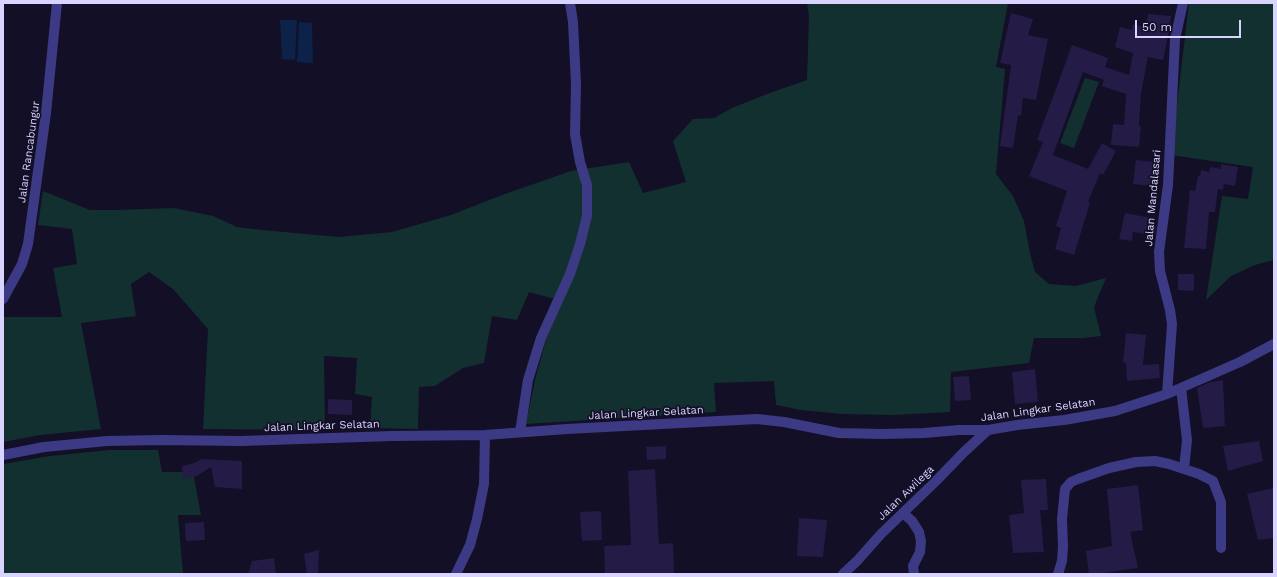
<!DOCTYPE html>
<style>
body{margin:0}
#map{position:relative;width:1277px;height:577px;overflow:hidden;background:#130f26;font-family:"Work Sans",sans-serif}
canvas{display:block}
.frame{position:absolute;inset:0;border:4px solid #d9d4ff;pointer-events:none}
.scale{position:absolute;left:1135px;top:20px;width:106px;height:18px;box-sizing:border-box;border:2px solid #d9d4ff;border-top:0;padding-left:5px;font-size:12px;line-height:14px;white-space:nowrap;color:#d9d4ff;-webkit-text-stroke:3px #130f26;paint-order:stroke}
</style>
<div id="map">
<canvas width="1277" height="577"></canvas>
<div class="frame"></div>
<div class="scale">50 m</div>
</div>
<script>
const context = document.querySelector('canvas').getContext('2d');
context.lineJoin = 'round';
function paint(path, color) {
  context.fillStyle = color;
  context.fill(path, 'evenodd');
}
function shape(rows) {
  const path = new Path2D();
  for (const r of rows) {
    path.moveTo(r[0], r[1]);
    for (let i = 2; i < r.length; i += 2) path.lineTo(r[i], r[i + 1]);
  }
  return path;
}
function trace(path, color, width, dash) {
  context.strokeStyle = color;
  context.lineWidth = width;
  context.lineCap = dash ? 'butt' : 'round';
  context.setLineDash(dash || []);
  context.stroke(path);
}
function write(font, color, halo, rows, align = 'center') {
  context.font = font + ' "Work Sans",sans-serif';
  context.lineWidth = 3.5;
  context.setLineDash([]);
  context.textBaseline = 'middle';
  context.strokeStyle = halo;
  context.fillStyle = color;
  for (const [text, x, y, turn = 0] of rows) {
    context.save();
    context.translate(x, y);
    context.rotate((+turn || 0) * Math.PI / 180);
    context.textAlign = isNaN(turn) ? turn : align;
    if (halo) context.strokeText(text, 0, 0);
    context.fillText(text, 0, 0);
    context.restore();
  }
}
paint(shape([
 [807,3,1008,3,996,67,1005,69,996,174,1013,196,1024,221,1030,253,1035,272,1049,284,1076,286,1106,278,1094,307,1101,336,1083,338,1034,338,1029,363,951,372,950,412,893,415,843,414,801,410,776,405,774,381,714,383,716,412,526,424,535,380,547,336,562,301,529,292,517,320,492,316,484,363,463,368,435,386,419,387,418,429,370,428,372,397,355,394,357,358,324,356,325,430,203,429,208,329,173,289,149,272,131,284,136,316,81,323,101,429,40,435,3,442,3,317,62,317,53,268,77,264,72,229,38,225,43,191,90,210,116,210,174,208,213,216,237,227,262,230,339,237,392,232,451,215,502,195,571,171,629,162,643,193,686,182,673,141,693,119,714,118,732,108,767,94,807,80,809,16],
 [1189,3,1227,4,1228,3,1274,3,1274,260,1255,265,1231,276,1206,300,1222,196,1248,199,1253,167,1171,155],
 [1085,78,1099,82,1074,148,1060,143],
 [109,450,158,450,162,472,193,472,201,515,178,515,183,574,3,574,3,464,50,456]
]), '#12302f');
paint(shape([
 [280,20,297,20,295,60,282,59],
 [299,22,312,23,313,63,297,62]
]), '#0c2248');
paint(shape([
 [1011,13,1033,19,1028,35,1048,39,1036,100,1023,98,1021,116,1018,115,1013,148,1000,146,1011,65,1000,63],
 [1148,14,1171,16,1169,31,1163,60,1148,57,1141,93,1139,126,1141,126,1139,147,1111,145,1113,124,1124,125,1126,94,1102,86,1104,80,1083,72,1053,155,1088,169,1102,143,1116,151,1103,175,1100,173,1088,202,1090,203,1074,255,1055,249,1061,228,1056,226,1067,191,1029,176,1043,142,1037,140,1072,45,1108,58,1105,67,1129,75,1133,53,1115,47,1120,27,1132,30,1133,24,1146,28],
 [1136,160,1155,162,1152,186,1133,184],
 [1221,164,1238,167,1235,186,1224,184,1223,190,1218,189,1215,212,1209,212,1206,249,1184,248,1190,190,1195,191,1198,176,1200,176,1201,170,1209,172,1210,167,1221,169],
 [1125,213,1151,218,1149,224,1156,226,1155,236,1133,232,1132,241,1119,239],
 [1178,274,1194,274,1194,291,1178,290],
 [1126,333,1146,335,1143,365,1159,364,1160,378,1127,381,1126,363,1123,362],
 [1035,369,1038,402,1015,404,1012,372],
 [969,376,971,400,955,401,953,377],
 [1223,380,1225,426,1203,428,1197,388,1208,383],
 [328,399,352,400,352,415,328,414],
 [1259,441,1263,461,1228,471,1223,446],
 [666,446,666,459,647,460,646,447],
 [202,459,242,461,242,489,215,487,211,467,197,476,183,479,182,466,194,463],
 [655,469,659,544,673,543,674,574,605,574,604,546,631,545,628,471],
 [1046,479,1048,510,1040,510,1044,552,1013,553,1009,515,1024,513,1021,480],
 [1138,485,1143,530,1130,532,1138,568,1097,574,1089,574,1086,551,1112,546,1107,489],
 [1274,488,1274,538,1258,540,1247,494],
 [601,511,602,540,582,541,580,512],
 [799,518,827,520,823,557,797,556],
 [204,522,205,540,186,541,185,523],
 [319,550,318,574,307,574,304,554],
 [274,558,276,574,248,574,252,561]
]), '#241b47');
trace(shape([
 [3,299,22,264,28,244,46,113,57,3],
 [1181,388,1187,440,1184,469],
 [1167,394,1172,324,1170,310,1160,271,1159,252,1168,185,1175,39,1183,3],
 [520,432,528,380,541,338,570,274,580,244,587,216,587,185,580,162,575,134,576,84,573,22,570,3],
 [3,455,44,447,107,441,161,440,241,441,392,436,485,435,567,429,757,419,784,422,839,433,881,434,924,433,959,430,988,430,1017,425,1064,420,1115,411,1167,394,1240,362,1274,344],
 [903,513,912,521,919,532,921,541,920,552,913,566,914,574],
 [456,574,470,545,477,519,484,484,485,435],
 [843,574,857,561,881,534,936,481,964,452,988,430],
 [1058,574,1062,561,1063,547,1062,519,1065,489,1071,482,1078,479,1109,468,1136,462,1155,461,1169,464,1199,474,1213,481,1221,502,1221,548]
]), '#3d3a85', 10);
write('11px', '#d9d4ff', '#130f26', [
 ["Jalan Rancabungur",29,152,-82],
 ["Jalan Mandalasari",1153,198,-85],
 ["Jalan Lingkar Selatan",1038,410,-8],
 ["Jalan Lingkar Selatan",646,413,-3],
 ["Jalan Lingkar Selatan",322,426,-2],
 ["Jalan Awilega",906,493,-44]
]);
</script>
